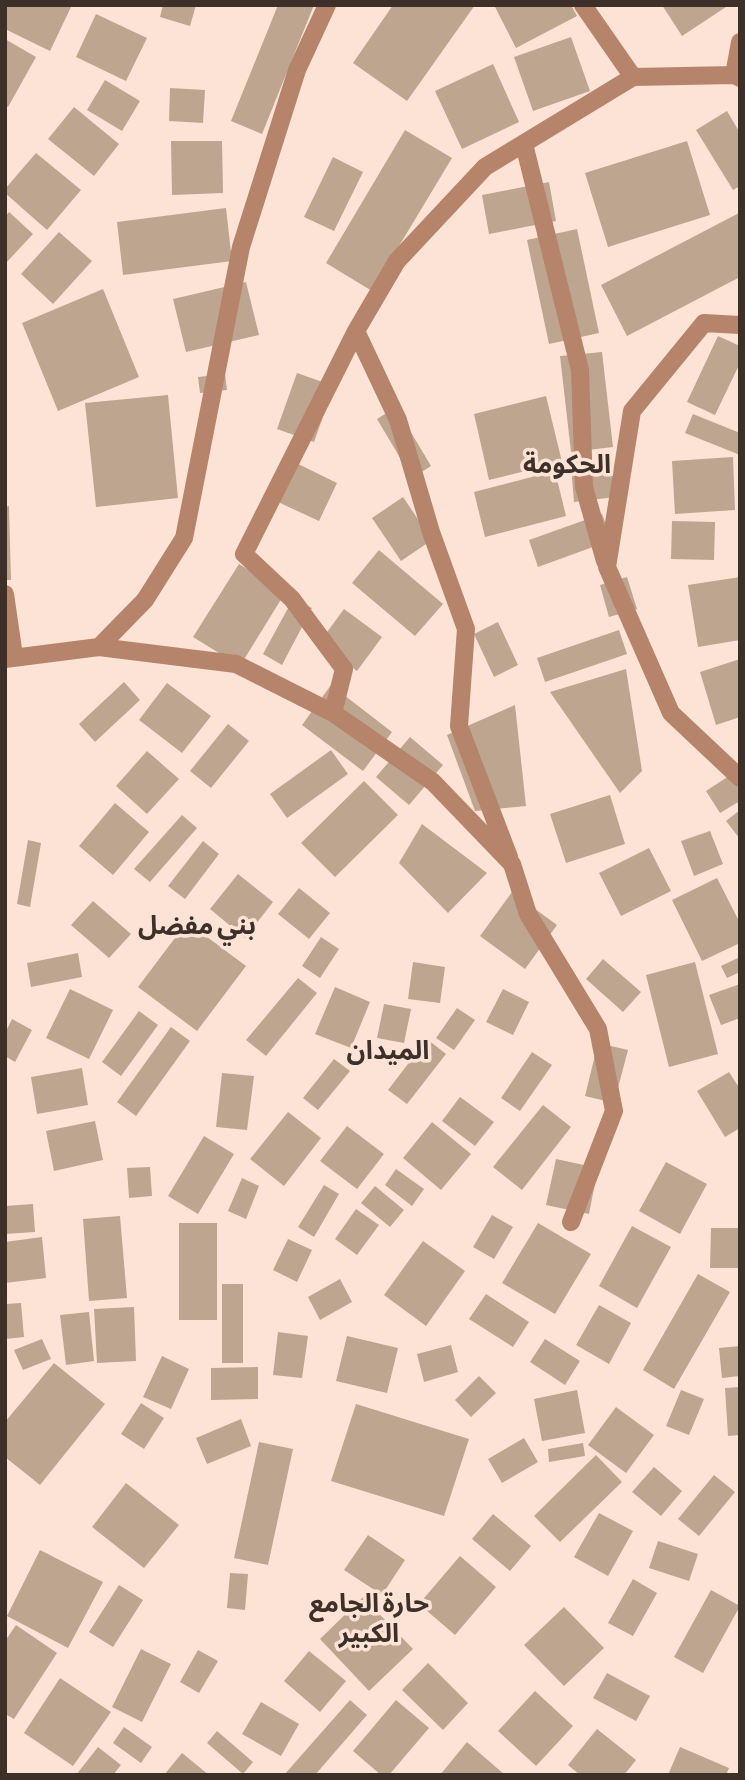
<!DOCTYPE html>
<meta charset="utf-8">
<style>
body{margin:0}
#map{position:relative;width:745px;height:1780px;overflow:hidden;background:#fde3d5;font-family:"Asap Condensed",sans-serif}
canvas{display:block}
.frame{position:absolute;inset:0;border:7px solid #3d3029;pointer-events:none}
</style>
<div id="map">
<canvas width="745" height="1780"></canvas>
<div class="frame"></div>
</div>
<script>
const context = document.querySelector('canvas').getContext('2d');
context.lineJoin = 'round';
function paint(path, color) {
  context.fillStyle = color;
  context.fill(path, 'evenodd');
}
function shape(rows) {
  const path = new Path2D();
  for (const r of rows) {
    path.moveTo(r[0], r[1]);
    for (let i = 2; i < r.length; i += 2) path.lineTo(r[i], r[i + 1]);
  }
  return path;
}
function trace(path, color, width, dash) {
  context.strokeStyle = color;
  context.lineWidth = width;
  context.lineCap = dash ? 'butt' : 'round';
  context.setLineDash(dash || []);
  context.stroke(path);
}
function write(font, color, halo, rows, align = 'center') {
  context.font = font + ' "Asap Condensed","Noto Sans Arabic",sans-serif';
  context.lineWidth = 7;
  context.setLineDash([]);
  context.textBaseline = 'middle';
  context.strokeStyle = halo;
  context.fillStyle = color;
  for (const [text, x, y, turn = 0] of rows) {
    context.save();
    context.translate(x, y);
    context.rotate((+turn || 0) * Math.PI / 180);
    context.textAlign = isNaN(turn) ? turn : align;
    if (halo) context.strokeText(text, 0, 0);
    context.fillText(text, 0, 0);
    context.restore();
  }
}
paint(shape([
 [5,5,72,5,50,51,5,29],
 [163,5,196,5,190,26,160,17],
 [278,5,314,5,262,134,231,121],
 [393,5,475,5,407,101,353,63],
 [494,5,571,5,577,16,516,48],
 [662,5,729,5,682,36],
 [96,14,147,38,126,81,76,57],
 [571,37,590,91,533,111,514,57],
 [5,39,36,57,8,107,5,106],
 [493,64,519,122,462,149,435,91],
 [105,80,140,101,122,131,87,110],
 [170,88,205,90,203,123,169,121],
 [74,107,119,144,94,176,48,139],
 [727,111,740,133,740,186,733,190,696,130],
 [405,130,452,158,372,291,326,263],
 [171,141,222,141,223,193,172,195],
 [687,141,710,215,608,247,585,173],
 [36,153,81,190,47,230,5,193,5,189],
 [333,157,363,172,334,231,304,217],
 [549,182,556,221,489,234,482,195],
 [226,208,232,261,123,275,117,222],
 [9,212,33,234,5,264,5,217],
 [739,213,740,277,627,336,601,285],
 [577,229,599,333,549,344,527,240],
 [59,232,92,261,53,304,21,274],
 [246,282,259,335,186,352,173,299],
 [103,289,139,377,58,411,22,323],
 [718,336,740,346,740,363,715,415,687,402],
 [602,352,613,447,571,452,560,356],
 [297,373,334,386,314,442,277,429],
 [225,374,227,390,200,393,198,377],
 [168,395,178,498,96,507,85,403],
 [546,396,562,462,489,480,474,414],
 [396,407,431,466,412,478,377,419],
 [693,414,740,433,740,455,685,433],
 [284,457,337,483,319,521,265,496],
 [733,457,735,510,675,514,672,461],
 [612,461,615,497,574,502,571,466],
 [555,471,566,516,485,537,474,492],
 [403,497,432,540,401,561,372,518],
 [9,506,11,580,5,580,5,507],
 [602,514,612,540,538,567,529,540],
 [672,521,715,522,714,560,671,559],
 [379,550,443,604,415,636,352,583],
 [239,564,285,593,240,666,193,637],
 [627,577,637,609,609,617,600,585],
 [740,577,740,640,698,647,688,585],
 [293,599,312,608,282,665,263,654],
 [344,609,382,637,357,671,319,643],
 [498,622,518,665,494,677,474,634],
 [619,630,627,654,545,682,537,658],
 [740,659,740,717,716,725,700,672],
 [626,669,642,771,620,793,550,692],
 [124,682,140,700,95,742,79,724],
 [167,683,211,716,182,753,139,720],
 [331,685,392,732,363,771,302,725],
 [515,705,526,806,475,811,447,735],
 [228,724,249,741,211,788,190,771],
 [410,737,443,765,409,805,376,777],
 [331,750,348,774,287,818,270,794],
 [147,751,179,779,147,814,116,786],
 [735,772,740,779,740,801,720,813,706,791],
 [364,781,398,815,335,877,301,843],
 [610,795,625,844,566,863,550,814],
 [115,803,149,832,113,875,79,846],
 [740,810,740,839,726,821],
 [182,815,197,828,150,882,134,869],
 [422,824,487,873,448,913,399,863],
 [710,831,723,864,694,876,681,841],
 [28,840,41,843,30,907,17,904],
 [203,841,219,854,185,899,168,886],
 [649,848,671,891,621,916,599,873],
 [238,874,273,902,245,938,210,909],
 [717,878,740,923,740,943,702,961,672,900],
 [299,888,330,913,309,939,278,914],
 [512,892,557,925,525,969,480,936],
 [93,901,131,934,109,958,71,925],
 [187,922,246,966,197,1031,138,987],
 [321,937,339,949,320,978,302,966],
 [78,953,82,977,31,987,27,963],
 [740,957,740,972,727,978,721,966],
 [603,959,641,992,623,1012,586,979],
 [413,962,445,967,440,1003,408,999],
 [695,962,718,1054,669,1067,646,975],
 [298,978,317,993,266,1056,246,1040],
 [740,984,740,1018,721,1025,709,995],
 [335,987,370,1002,351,1048,315,1034],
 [70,989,113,1010,89,1059,46,1038],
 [503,989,529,1002,513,1035,486,1022],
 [384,1004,411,1009,404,1043,377,1038],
 [457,1008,475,1020,454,1050,436,1038],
 [139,1011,158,1025,121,1076,102,1062],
 [12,1019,32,1030,15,1062,5,1056,5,1033],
 [171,1027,190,1041,136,1116,117,1102],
 [427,1039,446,1054,407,1104,388,1090],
 [598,1043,628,1050,614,1103,585,1096],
 [532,1052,552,1065,520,1111,501,1098],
 [334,1059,350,1071,318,1110,303,1098],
 [82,1068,88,1105,37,1114,31,1077],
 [729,1072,740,1089,740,1128,725,1137,697,1091],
 [222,1073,254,1076,247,1130,216,1127],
 [460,1097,494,1122,475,1146,442,1121],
 [543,1105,571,1127,522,1190,493,1167],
 [288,1112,321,1138,284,1186,250,1159],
 [95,1121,103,1160,54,1171,46,1131],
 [432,1122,471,1154,441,1190,403,1158],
 [347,1126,384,1154,357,1189,320,1161],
 [204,1136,234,1154,198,1214,168,1196],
 [556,1159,598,1168,589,1214,546,1205],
 [666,1162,707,1184,680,1234,639,1211],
 [150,1167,152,1196,129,1198,127,1168],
 [396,1169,424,1189,412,1206,385,1185],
 [242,1178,259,1186,246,1219,228,1211],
 [324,1185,339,1194,314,1237,298,1227],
 [375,1186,404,1210,390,1227,361,1203],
 [33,1204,35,1232,5,1234,5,1206],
 [356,1209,379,1225,357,1255,335,1239],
 [492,1215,513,1227,494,1259,473,1247],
 [120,1216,127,1298,89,1301,83,1219],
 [179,1223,217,1223,217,1320,179,1320],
 [538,1223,591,1254,555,1314,502,1283],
 [632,1226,671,1247,637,1308,599,1286],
 [711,1228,740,1228,740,1268,710,1268],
 [42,1237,46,1278,5,1283,5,1242],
 [288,1239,312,1250,297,1282,273,1270],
 [423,1241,465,1271,426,1326,384,1295],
 [698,1274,730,1292,674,1389,643,1370],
 [340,1279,352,1302,320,1320,308,1297],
 [222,1284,243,1284,243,1363,222,1363],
 [486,1294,529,1322,513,1347,469,1319],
 [21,1303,24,1337,5,1339,5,1304],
 [599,1305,631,1323,609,1364,576,1345],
 [134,1307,136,1361,97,1363,94,1309],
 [89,1312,94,1361,66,1365,60,1315],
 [278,1332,308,1336,302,1378,273,1375],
 [347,1336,398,1348,387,1393,336,1381],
 [42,1339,51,1359,23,1370,14,1350],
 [545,1339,580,1361,565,1385,530,1362],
 [451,1345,458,1372,424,1382,417,1354],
 [740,1346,740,1376,722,1378,719,1348],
 [162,1356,189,1369,171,1409,143,1397],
 [54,1363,105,1404,40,1485,5,1457,5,1422],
 [258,1367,258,1399,211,1400,211,1368],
 [479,1376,496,1393,471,1417,455,1400],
 [740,1387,740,1435,728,1436,725,1388],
 [577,1390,585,1433,542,1441,534,1399],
 [681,1390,704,1399,689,1435,666,1426],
 [141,1403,164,1418,144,1449,121,1434],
 [356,1404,469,1439,444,1516,331,1481],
 [616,1407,654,1435,626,1473,588,1445],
 [241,1419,251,1446,207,1464,196,1438],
 [524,1438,538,1462,502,1483,488,1459],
 [259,1442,293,1449,268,1565,234,1558],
 [583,1443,585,1456,549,1462,548,1449],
 [596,1455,622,1482,560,1542,534,1516],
 [654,1467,682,1491,661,1516,632,1492],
 [714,1475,735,1492,699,1536,678,1519],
 [126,1483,179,1525,144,1568,92,1527],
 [599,1513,633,1531,608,1576,574,1557],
 [493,1514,531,1546,510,1571,472,1539],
 [368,1535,405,1560,382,1595,344,1570],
 [658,1541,698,1554,689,1581,649,1568],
 [40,1550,103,1582,68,1648,7,1616],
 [460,1556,496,1587,455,1635,419,1604],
 [230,1573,248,1574,245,1610,227,1608],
 [633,1579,657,1593,633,1636,608,1623],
 [119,1585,143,1600,113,1647,89,1632],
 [711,1590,740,1606,703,1673,674,1657],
 [363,1597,413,1649,369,1691,320,1639],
 [564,1607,604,1648,564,1686,524,1645],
 [16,1625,57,1653,14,1719,5,1714,5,1641],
 [141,1649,171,1664,142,1722,112,1707],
 [198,1650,218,1661,199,1693,180,1682],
 [309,1651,346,1681,320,1712,284,1681],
 [428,1663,468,1703,443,1730,402,1690],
 [607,1673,650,1696,636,1721,593,1698],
 [60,1678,111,1712,73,1766,24,1733],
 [535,1691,573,1726,536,1766,498,1731],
 [350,1700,367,1715,315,1775,284,1775],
 [396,1700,429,1728,389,1775,381,1775,353,1751],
 [261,1702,299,1724,281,1756,242,1734],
 [124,1727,152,1747,141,1763,113,1743],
 [597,1729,636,1760,624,1775,580,1775,568,1765],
 [217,1731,253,1762,243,1774,207,1743],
 [467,1742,505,1775,440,1775],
 [98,1747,121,1765,113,1775,76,1775],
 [680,1747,729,1768,726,1775,668,1775],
 [182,1753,209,1775,164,1775]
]), '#bea58f');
trace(shape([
 [583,5,633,77],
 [740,42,734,75,740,78],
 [524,144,580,370,584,487,605,561],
 [740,325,704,323,632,411,607,567,671,713,740,778],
 [356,331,398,420,431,532,466,629,459,726,509,857],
 [5,594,14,656],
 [99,647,145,600,184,538,241,247,297,70,327,5],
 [5,659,99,647,236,664,333,713,433,782,512,864,528,914,598,1029,614,1111,571,1222],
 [333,713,344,669,292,599,244,554,356,331,397,261,485,167,633,77,734,75]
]), '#b5846b', 18);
write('bold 26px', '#3d3029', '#fde3d5', [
 ["الحكومة",567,465],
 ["بني مفضل",197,926],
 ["الميدان",388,1051],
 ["حارة الجامع",369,1604],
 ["الكبير",369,1634]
]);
</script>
